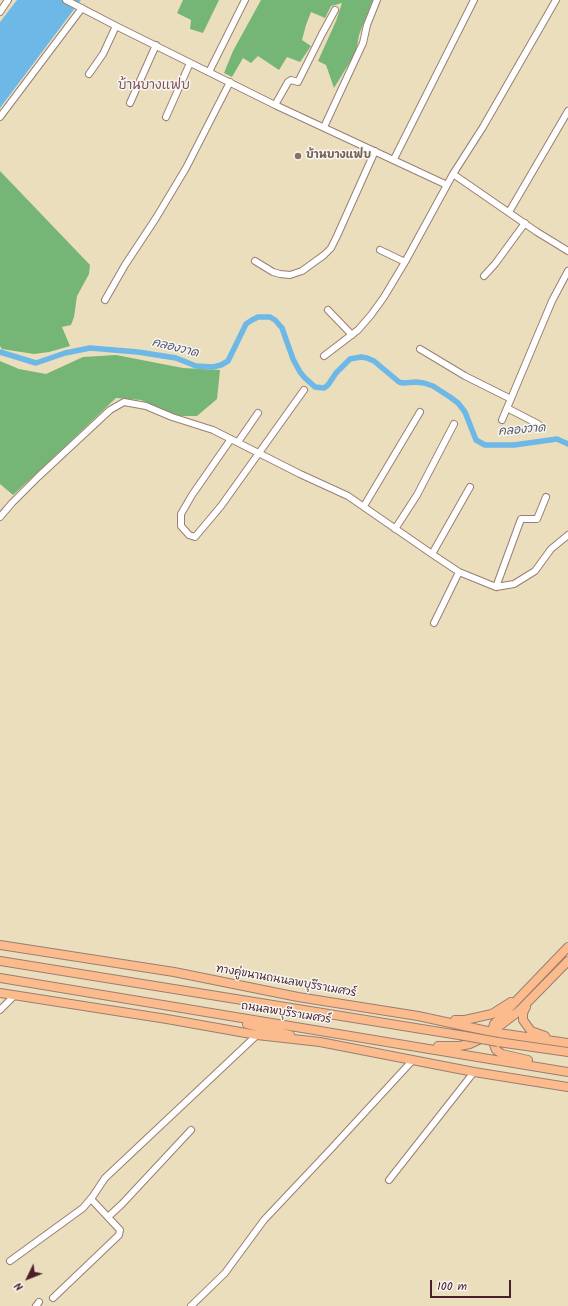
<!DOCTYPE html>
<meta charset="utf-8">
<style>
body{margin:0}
#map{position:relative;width:568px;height:1306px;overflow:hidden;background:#ebdebc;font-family:Kalam,sans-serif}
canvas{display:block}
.north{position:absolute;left:8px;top:1258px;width:40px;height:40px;-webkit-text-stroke:3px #f6f6f2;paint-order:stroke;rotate:227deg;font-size:11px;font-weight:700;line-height:16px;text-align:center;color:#4a1f2b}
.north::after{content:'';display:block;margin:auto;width:14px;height:18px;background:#4a1f2b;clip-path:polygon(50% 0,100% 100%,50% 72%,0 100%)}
.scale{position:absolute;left:430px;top:1280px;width:81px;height:18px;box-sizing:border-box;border:2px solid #4a1f2b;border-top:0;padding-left:5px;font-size:12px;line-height:14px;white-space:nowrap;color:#4a1f2b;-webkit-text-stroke:3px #f6f6f2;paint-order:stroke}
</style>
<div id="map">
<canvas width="568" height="1306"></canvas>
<div class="north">N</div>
<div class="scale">100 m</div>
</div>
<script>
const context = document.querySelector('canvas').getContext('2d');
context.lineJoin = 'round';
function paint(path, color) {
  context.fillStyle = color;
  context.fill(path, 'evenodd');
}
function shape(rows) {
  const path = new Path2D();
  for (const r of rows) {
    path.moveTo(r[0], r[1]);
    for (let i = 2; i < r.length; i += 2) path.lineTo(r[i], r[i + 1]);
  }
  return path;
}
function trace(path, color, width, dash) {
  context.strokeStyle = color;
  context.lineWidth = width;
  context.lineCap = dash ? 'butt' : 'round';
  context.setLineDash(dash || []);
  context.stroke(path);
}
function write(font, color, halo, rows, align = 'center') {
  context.font = font + ' Kalam,"Playpen Sans Thai",sans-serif';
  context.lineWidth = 3;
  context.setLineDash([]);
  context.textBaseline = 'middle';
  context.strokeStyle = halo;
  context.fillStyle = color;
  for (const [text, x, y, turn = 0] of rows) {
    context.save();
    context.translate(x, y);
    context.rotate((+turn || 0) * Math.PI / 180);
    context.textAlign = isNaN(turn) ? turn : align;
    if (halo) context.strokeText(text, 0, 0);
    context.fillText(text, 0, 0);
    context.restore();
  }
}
paint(shape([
 [183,0,219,0,203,33,190,29,191,20,177,13],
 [261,0,373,0,359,35,356,52,334,88,326,65,318,61,336,21,342,3,331,6,325,18,311,12,306,25,302,40,311,46,300,62,287,57,279,70,258,56,251,63,243,58,232,77,224,73,233,51],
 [0,171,90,265,89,274,77,296,74,317,71,325,62,327,70,346,49,352,34,354,2,349,0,346],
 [116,355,183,368,220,370,217,399,197,416,177,416,141,400,116,398,54,457,13,495,0,484,0,361,19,369,46,374,83,357]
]), '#75b677');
paint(shape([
 [17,0,81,0,0,108,0,22]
]), '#6db8e6');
trace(shape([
 [0,352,36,363,65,353,90,348,138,352,176,358,196,366,213,367,221,365,228,361,246,324,252,320,258,317,270,317,275,320,282,328,293,359,300,372,305,378,315,387,324,388,328,385,336,373,350,359,361,357,367,358,374,361,399,382,403,383,416,382,424,383,433,386,450,397,458,403,465,412,476,440,485,445,514,445,557,439,568,444]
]), '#6db8e6', 5.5);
const minor = shape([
 [66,0,116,26,275,105,447,185,453,174,537,232,568,251],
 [0,12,8,0],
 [209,72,245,0],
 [89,74,103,54,116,26],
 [130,103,156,45],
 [275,105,288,82,291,80,298,82,322,34,335,10],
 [0,117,82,8],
 [166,117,190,63],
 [324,127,363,43,367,25,377,0],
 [394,159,474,0],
 [453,174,483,127,556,0],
 [509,212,568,111],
 [380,250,405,262],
 [255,261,273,272,280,274,290,275,302,271,324,255,331,248,337,236,375,151],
 [484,276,495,264,525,223],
 [105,300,125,265,156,218,186,168,230,82],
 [328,310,352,335],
 [420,349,465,376,511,399],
 [324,356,358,330,371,315,384,297,405,262,447,185],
 [507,408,538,424],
 [502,420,552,301,568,271],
 [231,439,192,495,181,514,181,526,189,535,195,537,221,506,304,390],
 [238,442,258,413],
 [364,506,420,412],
 [0,517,12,503,38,477,110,410,124,402,146,406,172,417,213,430,300,474,348,496,432,554,459,572,496,587,514,584,535,571,551,549,568,535],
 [395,529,417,495,454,424],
 [432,554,470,487],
 [496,587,521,519,537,519,546,497],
 [434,623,459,572],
 [0,1010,14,996],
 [389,1180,474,1072],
 [108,1217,122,1204,191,1130],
 [10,1261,83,1208,93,1196,105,1178,257,1035],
 [53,1298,119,1235,120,1230,91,1199],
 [36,1306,39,1302],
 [191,1306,225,1273,264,1220,330,1150,412,1061]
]);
const major = shape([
 [0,945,174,972,298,997,418,1016,492,1032,568,1043],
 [0,961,465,1036],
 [0,978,568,1072],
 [0,993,167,1019,257,1035,320,1042,474,1072,568,1087],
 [526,1007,523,1013,523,1020,531,1031,545,1036],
 [455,1020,465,1020,492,1014,511,1002],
 [247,1024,290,1035],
 [498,1042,568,1052],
 [438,1046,459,1046,470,1044,485,1037,519,1011,568,961],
 [528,1060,502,1054,496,1050,493,1042,492,1032,494,1024,568,947]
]);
trace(minor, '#9a7e74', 8);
trace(major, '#9a7e74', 10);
trace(minor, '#fff', 6);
trace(major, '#fbbb8d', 8);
const majorBridge = shape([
 [465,1036,498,1042]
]);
trace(majorBridge, '#9a7e74', 10, []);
trace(majorBridge, '#fbbb8d', 8);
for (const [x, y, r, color] of [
 [298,156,4,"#8d6e63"]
]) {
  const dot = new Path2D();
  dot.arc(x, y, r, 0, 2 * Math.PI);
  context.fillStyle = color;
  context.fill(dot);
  trace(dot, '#f6f6f2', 1.5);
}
write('bold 11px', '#785e54', '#f6f6f2', [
 ["บ้านบางแฟบ",306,156]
], 'left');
write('11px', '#4a1f2b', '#f6f6f2', [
 ["ทางคู่ขนานถนนลพบุรีราเมศวร์",286,982,10],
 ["ถนนลพบุรีราเมศวร์",286,1014,9]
]);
write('italic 12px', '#56556c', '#f6f6f2', [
 ["คลองวาด",175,349,14],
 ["คลองวาด",522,431,-5]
]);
write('13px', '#845158', '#f6f6f2', [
 ["บ้านบางแฟบ",154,87]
]);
</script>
